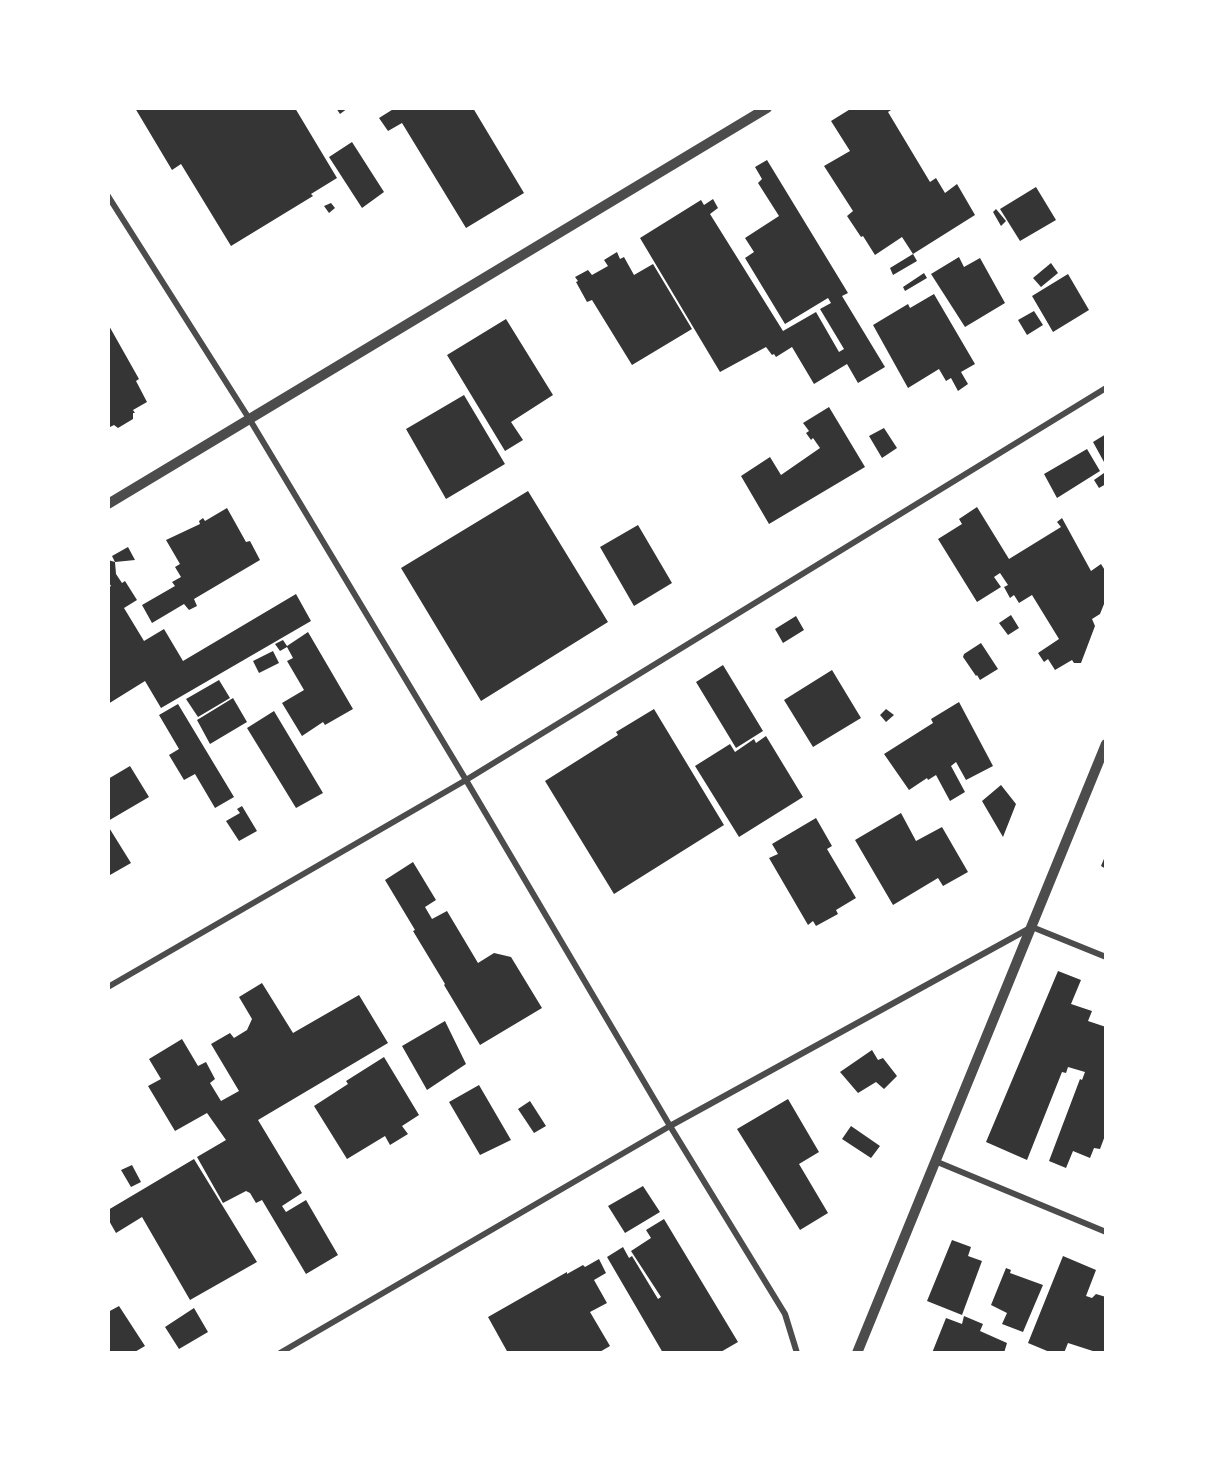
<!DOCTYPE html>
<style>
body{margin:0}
#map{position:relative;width:1214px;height:1461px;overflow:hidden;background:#fff;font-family:"Sofia Sans Condensed",sans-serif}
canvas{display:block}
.frame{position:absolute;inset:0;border:110px solid #fff;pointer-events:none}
</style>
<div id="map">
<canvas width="1214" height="1461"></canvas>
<div class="frame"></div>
</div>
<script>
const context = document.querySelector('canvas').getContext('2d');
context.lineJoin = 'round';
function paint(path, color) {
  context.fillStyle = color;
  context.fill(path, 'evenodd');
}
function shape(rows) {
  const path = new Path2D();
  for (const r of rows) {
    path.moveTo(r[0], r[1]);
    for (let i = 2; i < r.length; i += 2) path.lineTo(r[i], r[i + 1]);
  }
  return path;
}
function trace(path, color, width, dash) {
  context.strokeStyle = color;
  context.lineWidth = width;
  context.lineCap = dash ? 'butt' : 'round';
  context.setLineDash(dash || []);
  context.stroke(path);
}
paint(shape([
 [135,108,295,108,337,178,311,194,313,196,231,246,181,164,172,170],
 [336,108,348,108,340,114],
 [395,108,473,108,524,193,466,228,402,123,388,131,379,118],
 [852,108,894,108,888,112,930,182,936,178,945,193,957,184,975,215,913,254,917,261,893,275,890,268,913,254,902,237,875,255,863,236,861,237,847,216,853,211,824,166,850,151,831,121],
 [352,142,384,192,362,208,329,157],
 [767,160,848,293,842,296,885,367,858,383,847,364,814,384,792,347,776,357,774,354,772,355,766,347,720,372,640,238,701,200,704,205,713,199,718,208,710,214,783,331,816,312,839,352,844,349,820,309,831,303,828,298,785,324,745,258,754,252,745,238,779,216,758,183,762,179,755,167],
 [1036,187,1056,220,1020,241,1000,209],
 [331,203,335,208,329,213,324,206],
 [996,209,1006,221,1001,226,993,212],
 [617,252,620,259,624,257,634,275,653,264,692,329,632,365,592,300,587,302,576,282,578,281,575,277,588,270,592,275,608,266,604,260],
 [959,257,964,267,980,258,1005,303,965,327,931,274],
 [1051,263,1058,273,1041,287,1033,278],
 [924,273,927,278,905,291,903,287],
 [1068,274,1089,310,1053,332,1032,296],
 [934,294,975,364,961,372,968,384,958,391,951,378,946,381,939,369,908,388,873,325,908,304,910,308],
 [1034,311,1043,325,1027,335,1018,320],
 [506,319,553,395,511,422,523,440,505,451,447,355],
 [108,324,139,379,136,381,147,402,133,410,135,413,133,413,133,419,118,428,114,425,108,428],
 [464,395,505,464,446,499,406,429],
 [829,407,865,467,769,524,741,476,770,457,781,475,820,448,813,438,811,440,806,433,809,431,803,423],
 [884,428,897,448,882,458,869,436],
 [1106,434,1106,460,1104,462,1093,442],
 [1087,449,1100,471,1057,498,1044,474],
 [1104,473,1106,477,1106,484,1099,488,1094,480],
 [528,491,608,622,481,701,401,568],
 [977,507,1009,559,1061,527,1057,522,1062,518,1091,571,1101,564,1106,572,1106,599,1100,614,1092,619,1095,626,1081,663,1074,663,1072,660,1055,670,1048,659,1044,662,1038,653,1059,639,1032,595,1019,603,1014,595,1010,598,1004,587,1008,585,1000,573,994,577,1001,587,977,602,938,539,962,524,959,519],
 [227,508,246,542,250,541,260,560,194,599,197,606,189,610,184,604,152,623,142,605,175,586,172,582,181,577,175,567,180,564,166,540,200,524,199,521,203,518,205,521],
 [638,525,672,583,634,606,600,547],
 [128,547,135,560,115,562,112,556],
 [108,560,115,562,116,574,122,583,125,581,137,600,124,608,144,641,164,629,183,661,296,594,311,621,161,708,145,681,108,704,108,588,111,586,108,581],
 [1011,615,1019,628,1008,635,999,623],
 [796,616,804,630,783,643,775,629],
 [308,632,353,709,325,725,323,722,302,736,282,703,304,690,287,661,293,658,287,647,280,651,275,644,283,640,287,646],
 [981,643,998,669,980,680,977,675,976,676,963,657,964,654],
 [273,651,279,663,259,673,253,661],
 [723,665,763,731,736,748,696,682],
 [832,670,861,718,813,747,784,700],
 [219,680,230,698,198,717,186,699],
 [233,698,247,722,210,744,197,720],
 [959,702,993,766,966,780,956,762,951,766,965,792,950,801,936,775,928,780,927,778,909,790,884,754,933,723,931,719],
 [178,704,234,797,215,808,195,774,184,780,169,755,179,749,159,715],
 [654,709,724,825,614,894,545,781,618,735,616,732],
 [886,709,894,715,886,722,880,715],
 [274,711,323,793,296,808,247,728],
 [766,736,803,797,739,837,695,766,730,744,735,752,754,739,756,743],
 [130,766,149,797,108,821,108,779],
 [1001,785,1016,804,1003,837,982,801],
 [242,806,257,831,239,841,226,821,240,813,237,809],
 [901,813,916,841,942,827,968,872,943,886,938,878,893,905,855,840],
 [816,818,832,846,827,849,856,898,836,910,838,914,816,926,813,921,808,925,769,858,778,854,772,844],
 [108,826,131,863,110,875,108,871],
 [1106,854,1106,869,1101,866],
 [413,862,436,900,425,907,432,919,447,911,478,963,494,953,511,957,542,1008,480,1045,444,985,445,984,413,931,415,930,385,880],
 [1058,971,1081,980,1071,1004,1092,1011,1088,1021,1106,1027,1106,1133,1100,1149,1094,1148,1090,1158,1073,1151,1066,1168,1049,1161,1080,1079,1082,1080,1085,1072,1068,1067,1066,1073,1062,1072,1027,1160,986,1142],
 [262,983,293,1033,359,995,388,1043,258,1120,302,1193,282,1206,286,1212,306,1200,338,1255,306,1274,262,1200,256,1203,250,1193,246,1191,223,1203,197,1157,226,1140,207,1113,175,1131,148,1086,161,1079,149,1059,182,1039,198,1066,206,1062,215,1079,210,1083,221,1101,239,1091,211,1044,230,1033,234,1038,247,1030,252,1019,239,997],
 [445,1021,466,1064,427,1090,402,1046],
 [872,1050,878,1060,883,1058,897,1076,884,1089,876,1082,858,1093,840,1072],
 [384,1057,419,1115,402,1126,408,1134,390,1145,385,1136,347,1159,314,1106,348,1084,346,1081],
 [479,1085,511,1140,480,1155,449,1102],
 [788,1099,819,1152,799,1164,828,1213,800,1230,737,1129],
 [530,1101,546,1126,534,1133,518,1109],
 [851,1126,880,1146,871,1158,842,1139],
 [194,1159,257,1262,190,1300,142,1217,116,1233,108,1219,108,1210],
 [132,1165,141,1182,131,1187,121,1170],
 [643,1186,660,1212,625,1233,608,1206],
 [664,1219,738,1342,719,1353,663,1353,607,1257,623,1247,629,1258,632,1256,658,1299,661,1297,631,1251,651,1238,646,1230],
 [952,1240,971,1247,968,1256,982,1261,962,1315,927,1301],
 [1063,1256,1096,1270,1086,1296,1092,1298,1096,1294,1106,1297,1106,1352,1105,1353,1099,1353,1068,1343,1064,1353,1052,1353,1028,1343],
 [599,1259,606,1273,594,1280,607,1303,590,1312,610,1346,598,1353,508,1353,488,1317,567,1272,567,1274,583,1265,585,1267],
 [1006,1268,1011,1270,1010,1273,1043,1285,1023,1332,1002,1324,1007,1313,991,1305],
 [119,1306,145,1346,133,1353,108,1353,108,1312],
 [194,1308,208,1332,179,1349,165,1327],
 [964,1316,983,1324,980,1331,1007,1343,1004,1353,932,1353,946,1318,962,1324]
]), '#353535');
trace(shape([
 [108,196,250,420,466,780,670,1126,785,1314,797,1353],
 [108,987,466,780,1106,388],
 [935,1161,1106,1232],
 [280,1353,670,1126,1032,927,1106,957]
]), '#4c4c4c', 6);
trace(shape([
 [108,504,767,108],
 [857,1353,1106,744]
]), '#4c4c4c', 10);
</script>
